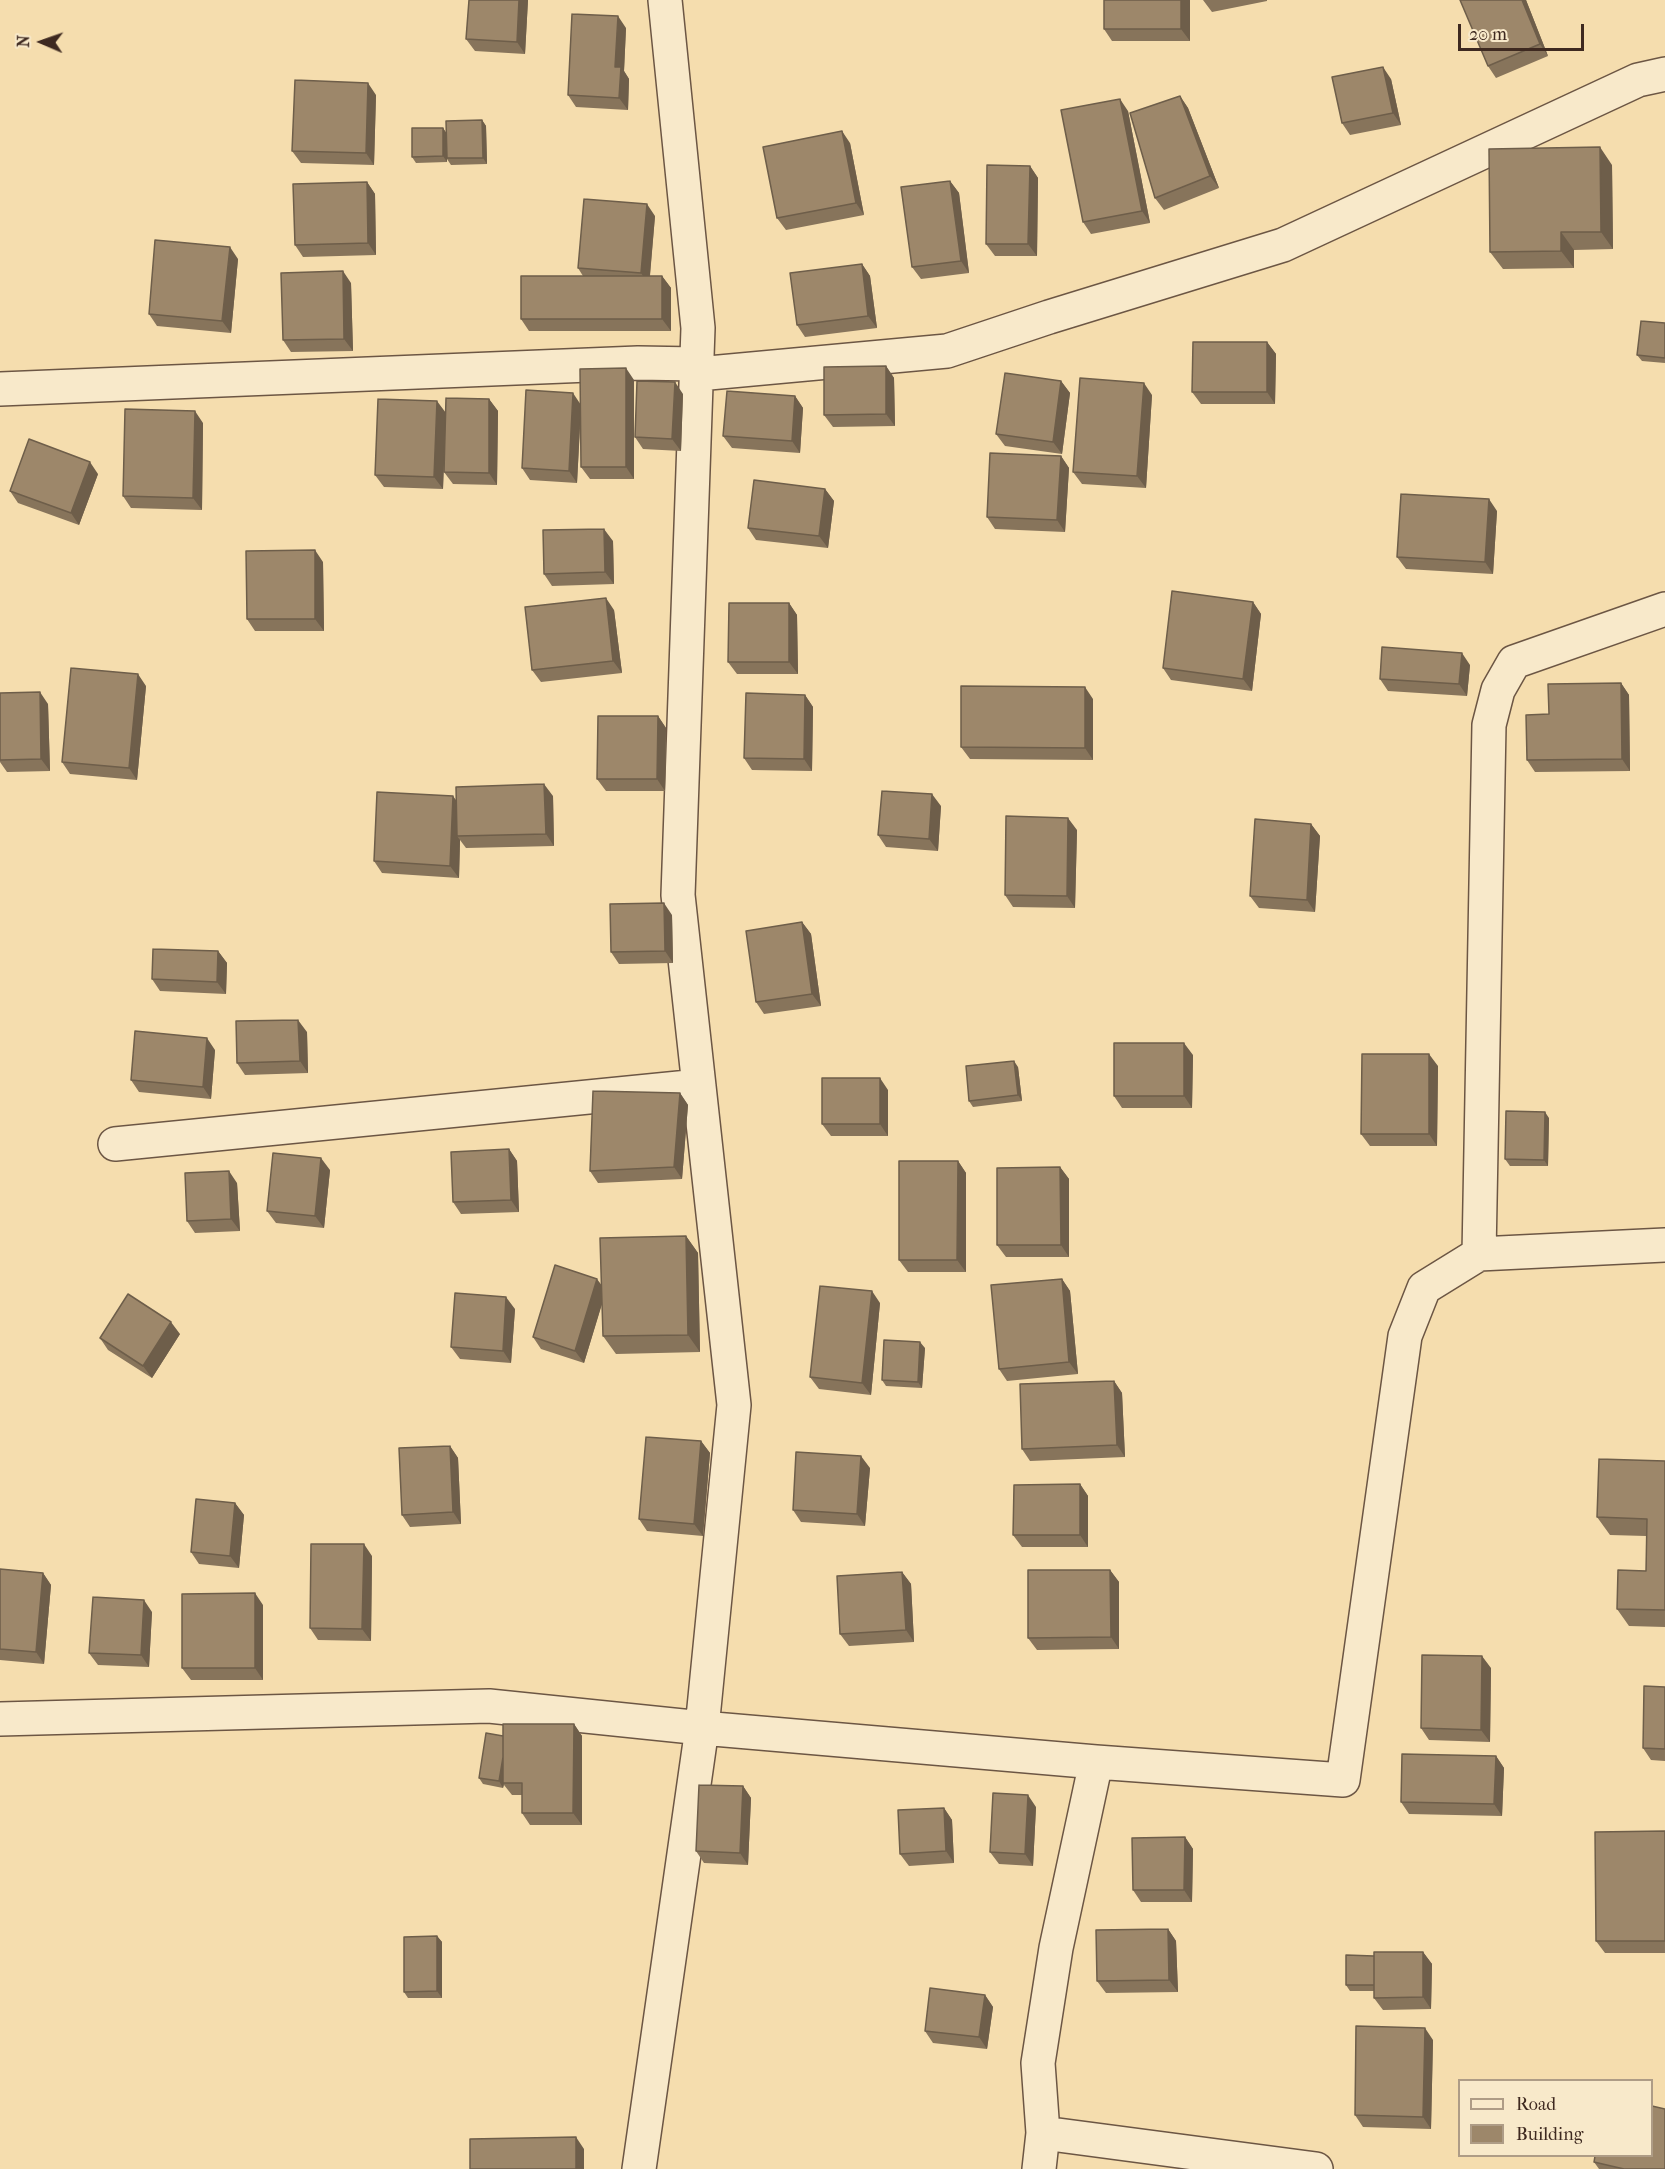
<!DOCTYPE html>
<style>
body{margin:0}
#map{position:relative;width:1665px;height:2169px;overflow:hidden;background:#f5ddae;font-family:"IM FELL French Canon",serif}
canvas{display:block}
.legend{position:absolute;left:1458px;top:2079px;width:195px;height:78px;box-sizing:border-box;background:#f8e9ca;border:2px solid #ae9c86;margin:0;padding:8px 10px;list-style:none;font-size:18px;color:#3e2920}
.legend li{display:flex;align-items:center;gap:12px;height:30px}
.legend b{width:30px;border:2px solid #ae9c86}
.north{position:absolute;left:12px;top:12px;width:60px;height:60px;-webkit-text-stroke:4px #f8e9ca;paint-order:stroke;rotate:272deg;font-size:16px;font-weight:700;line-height:24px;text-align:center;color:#3e2920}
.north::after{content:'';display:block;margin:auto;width:21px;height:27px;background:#3e2920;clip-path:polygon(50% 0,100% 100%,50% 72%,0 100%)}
.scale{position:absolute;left:1458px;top:24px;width:126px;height:27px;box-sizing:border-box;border:3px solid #3e2920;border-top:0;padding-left:8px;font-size:18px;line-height:21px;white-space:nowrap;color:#3e2920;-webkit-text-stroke:4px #f8e9ca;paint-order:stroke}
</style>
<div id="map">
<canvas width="1665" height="2169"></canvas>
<ul class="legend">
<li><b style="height:8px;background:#f8e9ca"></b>Road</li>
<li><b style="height:16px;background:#9d876a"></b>Building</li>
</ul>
<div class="north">N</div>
<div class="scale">20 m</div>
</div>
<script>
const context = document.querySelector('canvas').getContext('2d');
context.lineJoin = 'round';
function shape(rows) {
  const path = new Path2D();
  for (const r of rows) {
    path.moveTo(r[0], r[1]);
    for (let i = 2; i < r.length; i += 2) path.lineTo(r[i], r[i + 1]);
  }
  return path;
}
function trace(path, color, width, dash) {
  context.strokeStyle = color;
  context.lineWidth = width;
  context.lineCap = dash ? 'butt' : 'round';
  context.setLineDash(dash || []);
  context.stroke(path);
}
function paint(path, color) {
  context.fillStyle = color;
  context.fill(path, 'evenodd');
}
const street = shape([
 [665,0,698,328,678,895,734,1405,702,1728,1096,1762,1343,1780,1405,1336,1424,1288,1479,1254,1489,725,1498,690,1514,662,1665,609],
 [698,374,947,351,1049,317,1283,245,1638,80,1665,74],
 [0,389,638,363,697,364],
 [115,1144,699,1086],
 [1479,1254,1665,1245],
 [0,1719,489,1706,702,1728,639,2169],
 [1043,2133,1316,2169],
 [1039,2169,1043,2133,1038,2063,1056,1948,1096,1762]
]);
trace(street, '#6c5644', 36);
trace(street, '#f8e9ca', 33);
paint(shape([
 [469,0,528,0,525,54,475,51,466,39],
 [1104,0,1190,0,1190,41,1112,41,1104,29],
 [1203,0,1267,0,1267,1,1212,12],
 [1526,0,1548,56,1496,78,1488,66],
 [626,28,624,71,629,79,628,110,576,107,568,95],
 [1391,79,1401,125,1350,135,1342,123],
 [376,95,374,165,301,163,292,151],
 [1180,96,1188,108,1219,188,1164,210,1155,198],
 [1128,111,1150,223,1091,234,1083,222],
 [482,120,486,126,487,164,451,165,447,159,447,162,416,163,412,157,443,128,447,134],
 [850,143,864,215,786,230,777,218],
 [1612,165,1613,249,1574,250,1574,268,1503,269,1490,252],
 [1030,166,1038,178,1037,256,995,256,986,244],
 [950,181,959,193,969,273,921,279,912,267],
 [367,182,375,194,376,255,303,257,295,245],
 [655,216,650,276,662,276,671,288,671,331,529,331,521,319,583,276,578,268],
 [238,259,231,333,157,326,149,314],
 [862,264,870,276,877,328,805,337,797,325],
 [351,283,353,351,291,352,283,340],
 [1665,323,1665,363,1642,361,1637,355],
 [1267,342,1276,354,1275,404,1201,404,1192,392],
 [886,366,894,378,895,426,833,427,824,415],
 [634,380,634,479,590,479,581,467,581,410,577,483,530,480,522,468,581,404],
 [1061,381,1070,393,1062,454,1005,446,996,434],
 [683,394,681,451,643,449,635,437],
 [1152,395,1146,488,1082,484,1073,472],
 [795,396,803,408,800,453,732,448,723,436],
 [489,399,498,411,497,485,453,484,444,472,445,422,443,489,384,487,375,475,445,413],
 [203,423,202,510,131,508,123,496],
 [1061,456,1069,468,1065,532,995,529,987,517],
 [98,474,79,525,18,503,10,491],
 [825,489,834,501,828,548,756,540,748,528],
 [1497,511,1493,574,1406,569,1397,557],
 [613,541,614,584,552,586,544,574],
 [323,562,324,631,255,631,247,619],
 [1253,602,1261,614,1252,691,1171,680,1163,668],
 [789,603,797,615,798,674,737,674,728,662],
 [614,610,622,673,541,682,532,670],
 [1470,665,1467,696,1388,691,1380,679],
 [1621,683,1629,695,1630,771,1535,772,1527,760,1549,714],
 [146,686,137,780,70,774,62,762],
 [0,693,48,704,50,771,7,772,0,762],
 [805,695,813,707,812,771,752,770,744,758],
 [1093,699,1093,760,970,759,961,747],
 [658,716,666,728,665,791,606,791,597,779],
 [553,796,554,846,466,848,460,840,459,878,382,873,374,861,456,800],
 [941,806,938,851,886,847,878,835],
 [1311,824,1320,836,1315,912,1259,908,1250,896],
 [1077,830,1075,908,1013,907,1005,895],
 [672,915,673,963,619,964,611,952],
 [802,922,811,934,821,1006,764,1014,756,1002],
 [218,951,227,963,226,994,160,991,152,979],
 [307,1032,308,1073,245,1075,237,1063],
 [215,1050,211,1099,139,1092,131,1080],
 [1193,1055,1192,1108,1122,1108,1114,1096],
 [1438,1066,1437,1146,1370,1146,1361,1134],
 [1018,1067,1022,1101,973,1107,969,1101],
 [888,1090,888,1136,831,1136,822,1124],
 [680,1093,688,1105,682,1179,598,1183,590,1171],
 [1549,1118,1548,1166,1510,1166,1505,1159],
 [509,1149,517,1161,519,1212,461,1214,453,1202],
 [958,1161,966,1173,966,1272,908,1272,899,1260],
 [1060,1167,1069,1179,1069,1257,1006,1257,997,1245],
 [330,1170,324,1228,276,1223,267,1211],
 [237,1183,240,1231,195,1233,187,1221],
 [686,1236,698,1253,700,1352,616,1354,603,1336,602,1303,584,1363,541,1349,533,1337,602,1285],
 [1062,1279,1070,1291,1078,1374,1007,1381,999,1369],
 [880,1303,871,1395,819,1389,810,1377],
 [515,1309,511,1363,460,1359,451,1347],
 [180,1334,152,1378,108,1350,100,1338],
 [925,1348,922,1388,886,1386,882,1380],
 [1114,1381,1122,1393,1125,1457,1030,1461,1022,1449],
 [701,1441,710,1453,703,1536,647,1531,639,1519],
 [450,1446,458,1458,461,1524,410,1527,402,1515],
 [1665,1461,1665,1627,1629,1626,1617,1609,1646,1571,1646,1536,1610,1535,1597,1517],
 [870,1468,865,1526,801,1522,793,1510],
 [1080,1484,1088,1496,1088,1547,1022,1547,1013,1535],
 [235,1503,244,1515,239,1568,199,1564,191,1552],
 [372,1556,371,1641,318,1640,310,1628],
 [0,1569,43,1573,51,1585,44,1664,0,1660],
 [1110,1570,1119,1582,1119,1649,1037,1650,1028,1638],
 [902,1572,911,1584,914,1642,849,1646,840,1634],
 [263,1605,263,1680,191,1680,182,1668],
 [152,1612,149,1667,98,1665,89,1653],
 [1491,1668,1490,1742,1429,1740,1421,1728],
 [1665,1687,1665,1761,1651,1760,1643,1748],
 [574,1724,582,1736,582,1825,530,1825,522,1813,522,1795,512,1795,504,1785,503,1788,483,1784,479,1778,503,1736],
 [1496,1756,1504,1768,1502,1816,1409,1814,1401,1802],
 [743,1786,751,1798,748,1865,704,1863,696,1851],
 [1036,1807,1033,1866,999,1864,990,1852],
 [944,1808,952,1820,954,1863,909,1866,900,1854],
 [1665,1831,1665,1953,1605,1953,1596,1941],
 [1185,1837,1193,1849,1192,1902,1141,1902,1133,1890],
 [1168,1929,1176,1941,1178,1992,1106,1993,1097,1981],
 [437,1936,442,1942,442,1998,408,1998,404,1992],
 [1423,1952,1432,1964,1431,2009,1383,2010,1374,1998,1374,1991,1350,1991,1346,1985,1374,1956],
 [985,1995,993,2007,987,2049,933,2043,925,2031],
 [1433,2040,1431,2129,1363,2127,1355,2115],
 [1594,2162,1665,2169,1599,2169]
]), '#87745b');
paint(shape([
 [519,0,528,0,525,54,517,42],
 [1181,0,1190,0,1190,41,1181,29],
 [1522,0,1526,0,1548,56,1540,44],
 [618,16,626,28,624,71,629,79,628,110,619,98,615,67],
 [1383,67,1391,79,1401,125,1393,113],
 [368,83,376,95,374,165,366,153],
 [1180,96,1188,108,1219,188,1210,176],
 [1120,99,1128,111,1150,223,1142,211],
 [482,120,486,126,487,164,483,158],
 [443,128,447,134,447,162,443,156],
 [842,131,850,143,864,215,856,203],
 [1600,147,1612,165,1613,249,1601,232],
 [1030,166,1038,178,1037,256,1028,244],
 [950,181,959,193,969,273,961,261],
 [367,182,375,194,376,255,368,243],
 [647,204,655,216,649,285,641,273],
 [1561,232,1574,250,1574,268,1561,251],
 [230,247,238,259,231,333,222,321],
 [862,264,870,276,877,328,868,316],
 [343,271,351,283,353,351,344,339],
 [662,276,671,288,671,331,662,319],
 [1267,342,1276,354,1275,404,1267,392],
 [886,366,894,378,895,426,886,414],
 [626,368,634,380,634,479,626,467],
 [1061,381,1070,393,1062,454,1053,442],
 [675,382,683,394,681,451,672,439],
 [1144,383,1152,395,1146,488,1137,476],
 [573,393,581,405,577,483,569,471],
 [795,396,803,408,800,453,792,441],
 [489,399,498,411,497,485,489,473],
 [437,401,446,413,443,489,434,477],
 [195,411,203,423,202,510,193,498],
 [1061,456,1069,468,1065,532,1057,520],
 [90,462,98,474,79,525,71,513],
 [825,489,834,501,828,548,819,536],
 [1489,499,1497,511,1493,574,1485,562],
 [604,529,613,541,614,584,605,572],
 [315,550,323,562,324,631,315,619],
 [606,598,614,610,622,673,613,661],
 [1253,602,1261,614,1252,691,1243,679],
 [789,603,797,615,798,674,789,662],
 [1462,653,1470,665,1467,696,1459,684],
 [138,674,146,686,137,780,129,768],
 [1621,683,1629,695,1630,771,1622,759],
 [1085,687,1093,699,1093,760,1085,748],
 [40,692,48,704,50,771,41,759],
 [805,695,813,707,812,771,804,759],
 [658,716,666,728,665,791,657,779],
 [544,784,553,796,554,846,546,834],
 [932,794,941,806,938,851,929,839],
 [453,796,462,808,457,836,460,840,459,878,450,866],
 [1068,818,1077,830,1075,908,1067,896],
 [1311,824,1320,836,1315,912,1307,900],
 [664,903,672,915,673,963,665,951],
 [802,922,811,934,821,1006,812,994],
 [218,951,227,963,226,994,217,982],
 [298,1020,307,1032,308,1073,300,1061],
 [207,1038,215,1050,211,1099,203,1087],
 [1184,1043,1193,1055,1192,1108,1184,1096],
 [1429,1054,1438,1066,1437,1146,1429,1134],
 [1014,1061,1018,1067,1022,1101,1018,1095],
 [880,1078,888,1090,888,1136,880,1124],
 [680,1093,688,1105,682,1179,674,1167],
 [1545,1112,1549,1118,1548,1166,1544,1160],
 [509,1149,517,1161,519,1212,511,1200],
 [321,1158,330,1170,324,1228,315,1216],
 [958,1161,966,1173,966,1272,957,1260],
 [1060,1167,1069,1179,1069,1257,1061,1245],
 [229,1171,237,1183,240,1231,231,1219],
 [686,1236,698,1253,700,1352,688,1335],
 [597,1279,606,1291,584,1363,575,1351],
 [1062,1279,1070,1291,1078,1374,1069,1362],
 [872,1291,880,1303,871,1395,862,1383],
 [506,1297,515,1309,511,1363,503,1351],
 [171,1322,180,1334,152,1378,143,1366],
 [920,1342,925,1348,922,1388,918,1382],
 [1114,1381,1122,1393,1125,1457,1117,1445],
 [701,1441,710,1453,703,1536,694,1524],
 [450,1446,458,1458,461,1524,453,1512],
 [861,1456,870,1468,865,1526,857,1514],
 [1080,1484,1088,1496,1088,1547,1080,1535],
 [235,1503,244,1515,239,1568,230,1556],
 [364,1544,372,1556,371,1641,362,1629],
 [1110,1570,1119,1582,1119,1649,1111,1637],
 [902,1572,911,1584,914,1642,906,1630],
 [43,1573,51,1585,44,1664,36,1652],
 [255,1593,263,1605,263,1680,255,1668],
 [144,1600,152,1612,149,1667,141,1655],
 [1482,1656,1491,1668,1490,1742,1481,1730],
 [574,1724,582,1736,582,1825,573,1813],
 [506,1736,511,1742,503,1788,499,1781],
 [1496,1756,1504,1768,1502,1816,1494,1804],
 [743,1786,751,1798,748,1865,740,1853],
 [1028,1795,1036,1807,1033,1866,1025,1854],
 [944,1808,952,1820,954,1863,946,1851],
 [1185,1837,1193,1849,1192,1902,1184,1890],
 [1168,1929,1176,1941,1178,1992,1169,1980],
 [437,1936,442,1942,442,1998,437,1991],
 [1423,1952,1432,1964,1431,2009,1423,1997],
 [985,1995,993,2007,987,2049,979,2037],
 [1425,2028,1433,2040,1431,2129,1423,2117],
 [576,2137,584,2149,584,2169,576,2169]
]), '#6e5e4a');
const building = shape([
 [469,0,519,0,517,42,466,39,469,0],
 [1104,0,1181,0,1181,29,1104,29,1104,0],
 [1460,0,1522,0,1540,44,1488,66,1460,0],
 [572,14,618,16,615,67,621,67,619,98,568,95,572,14],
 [1383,67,1393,113,1342,123,1332,77,1383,67],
 [295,80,368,83,366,153,292,151,295,80],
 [1180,96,1210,176,1155,198,1130,113,1180,96],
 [1120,99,1142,211,1083,222,1061,110,1120,99],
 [482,120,483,158,447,158,446,121,482,120],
 [412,128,443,128,443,156,412,157,412,128],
 [842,131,856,203,777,218,763,147,842,131],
 [1600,147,1601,232,1561,232,1561,251,1490,252,1489,149,1600,147],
 [987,165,1030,166,1028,244,986,244,987,165],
 [950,181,961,261,912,267,901,187,950,181],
 [367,182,368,243,295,245,293,184,367,182],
 [584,199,647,204,641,273,578,268,584,199],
 [155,240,230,247,222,321,149,314,155,240],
 [862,264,868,316,797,325,790,273,862,264],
 [343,271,344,339,283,340,281,273,343,271],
 [521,276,662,276,662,319,521,319,521,276],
 [1641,321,1665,323,1665,358,1637,355,1641,321],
 [1193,342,1267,342,1267,392,1192,392,1193,342],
 [886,366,886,414,824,415,824,367,886,366],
 [626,368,626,467,581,467,580,369,626,368],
 [1005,373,1061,381,1053,442,996,434,1005,373],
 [1080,378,1144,383,1137,476,1073,472,1080,378],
 [637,381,675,382,672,439,635,437,637,381],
 [526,390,573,393,569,471,522,468,526,390],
 [727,391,795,396,792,441,723,436,727,391],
 [446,398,489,399,489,473,444,472,446,398],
 [378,399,437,401,434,477,375,475,378,399],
 [125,409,195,411,193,498,123,496,125,409],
 [29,439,90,462,71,513,10,491,29,439],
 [990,453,1061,456,1057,520,987,517,990,453],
 [754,480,825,489,819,536,748,528,754,480],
 [1401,494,1489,499,1485,562,1397,557,1401,494],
 [604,529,605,572,544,574,543,530,604,529],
 [315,550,315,619,247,619,246,551,315,550],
 [1172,591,1253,602,1243,679,1163,668,1172,591],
 [606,598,613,661,532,670,525,607,606,598],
 [729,603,789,603,789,662,728,662,729,603],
 [1382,647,1462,653,1459,684,1380,679,1382,647],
 [71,668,138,674,129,768,62,762,71,668],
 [1621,683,1622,759,1527,760,1526,715,1549,714,1548,684,1621,683],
 [961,686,1085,687,1085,748,961,747,961,686],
 [40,692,41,759,0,760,0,693,40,692],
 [746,693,805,695,804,759,744,758,746,693],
 [598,716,658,716,657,779,597,779,598,716],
 [544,784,546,834,457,836,456,787,544,784],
 [882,791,932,794,929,839,878,835,882,791],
 [377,792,453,796,450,866,374,861,377,792],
 [1006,816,1068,818,1067,896,1005,895,1006,816],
 [1255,819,1311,824,1307,900,1250,896,1255,819],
 [664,903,665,951,611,952,610,904,664,903],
 [802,922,812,994,756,1002,746,931,802,922],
 [153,949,218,951,217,982,152,979,153,949],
 [298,1020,300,1061,237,1063,236,1021,298,1020],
 [135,1031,207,1038,203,1087,131,1080,135,1031],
 [1114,1043,1184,1043,1184,1096,1114,1096,1114,1043],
 [1362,1054,1429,1054,1429,1134,1361,1134,1362,1054],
 [1014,1061,1018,1095,969,1101,966,1066,1014,1061],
 [822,1078,880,1078,880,1124,822,1124,822,1078],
 [593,1091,680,1093,674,1167,590,1171,593,1091],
 [1506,1111,1545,1112,1544,1160,1505,1159,1506,1111],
 [509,1149,511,1200,453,1202,451,1152,509,1149],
 [273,1153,321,1158,315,1216,267,1211,273,1153],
 [899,1161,958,1161,957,1260,899,1260,899,1161],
 [1060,1167,1061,1245,997,1245,997,1168,1060,1167],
 [229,1171,231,1219,187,1221,185,1173,229,1171],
 [686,1236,688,1335,603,1336,600,1238,686,1236],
 [555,1265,597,1279,575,1351,533,1337,555,1265],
 [1062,1279,1069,1362,999,1369,991,1285,1062,1279],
 [820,1286,872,1291,862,1383,810,1377,820,1286],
 [455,1293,506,1297,503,1351,451,1347,455,1293],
 [128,1294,171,1322,143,1366,100,1338,128,1294],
 [884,1340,920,1342,918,1382,882,1380,884,1340],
 [1114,1381,1117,1445,1022,1449,1020,1384,1114,1381],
 [646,1437,701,1441,694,1524,639,1519,646,1437],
 [450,1446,453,1512,402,1515,399,1448,450,1446],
 [796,1452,861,1456,857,1514,793,1510,796,1452],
 [1599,1459,1665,1461,1665,1610,1617,1609,1618,1570,1646,1571,1647,1519,1597,1517,1599,1459],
 [1080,1484,1080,1535,1013,1535,1014,1485,1080,1484],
 [196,1499,235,1503,230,1556,191,1552,196,1499],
 [311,1544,364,1544,362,1629,310,1628,311,1544],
 [0,1569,43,1573,36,1652,0,1649,0,1569],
 [1028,1570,1110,1570,1111,1637,1028,1638,1028,1570],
 [902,1572,906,1630,840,1634,837,1576,902,1572],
 [255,1593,255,1668,182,1668,182,1594,255,1593],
 [93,1597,144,1600,141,1655,89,1653,93,1597],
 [1422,1655,1482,1656,1481,1730,1421,1728,1422,1655],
 [1644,1686,1665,1687,1665,1749,1643,1748,1644,1686],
 [503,1724,574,1724,573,1813,522,1813,522,1783,503,1783,503,1724],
 [486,1733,503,1736,503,1757,499,1781,479,1778,486,1733],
 [1402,1754,1496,1756,1494,1804,1401,1802,1402,1754],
 [699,1785,743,1786,740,1853,696,1851,699,1785],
 [993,1793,1028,1795,1025,1854,990,1852,993,1793],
 [944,1808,946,1851,900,1854,898,1810,944,1808],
 [1665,1831,1665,1941,1596,1941,1595,1832,1665,1831],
 [1185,1837,1184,1890,1133,1890,1132,1838,1185,1837],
 [1168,1929,1169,1980,1097,1981,1096,1930,1168,1929],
 [437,1936,437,1991,404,1992,404,1937,437,1936],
 [1374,1952,1423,1952,1423,1997,1374,1998,1374,1952],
 [1346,1955,1374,1956,1374,1985,1346,1985,1346,1955],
 [930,1988,985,1995,979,2037,925,2031,930,1988],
 [1356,2026,1425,2028,1423,2117,1355,2115,1356,2026],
 [1652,2106,1665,2109,1665,2169,1624,2169,1594,2162,1595,2156,1652,2156,1652,2106],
 [576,2137,576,2169,470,2169,470,2139,576,2137]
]);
paint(building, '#9d876a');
trace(building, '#6e5e4a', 1.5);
</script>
